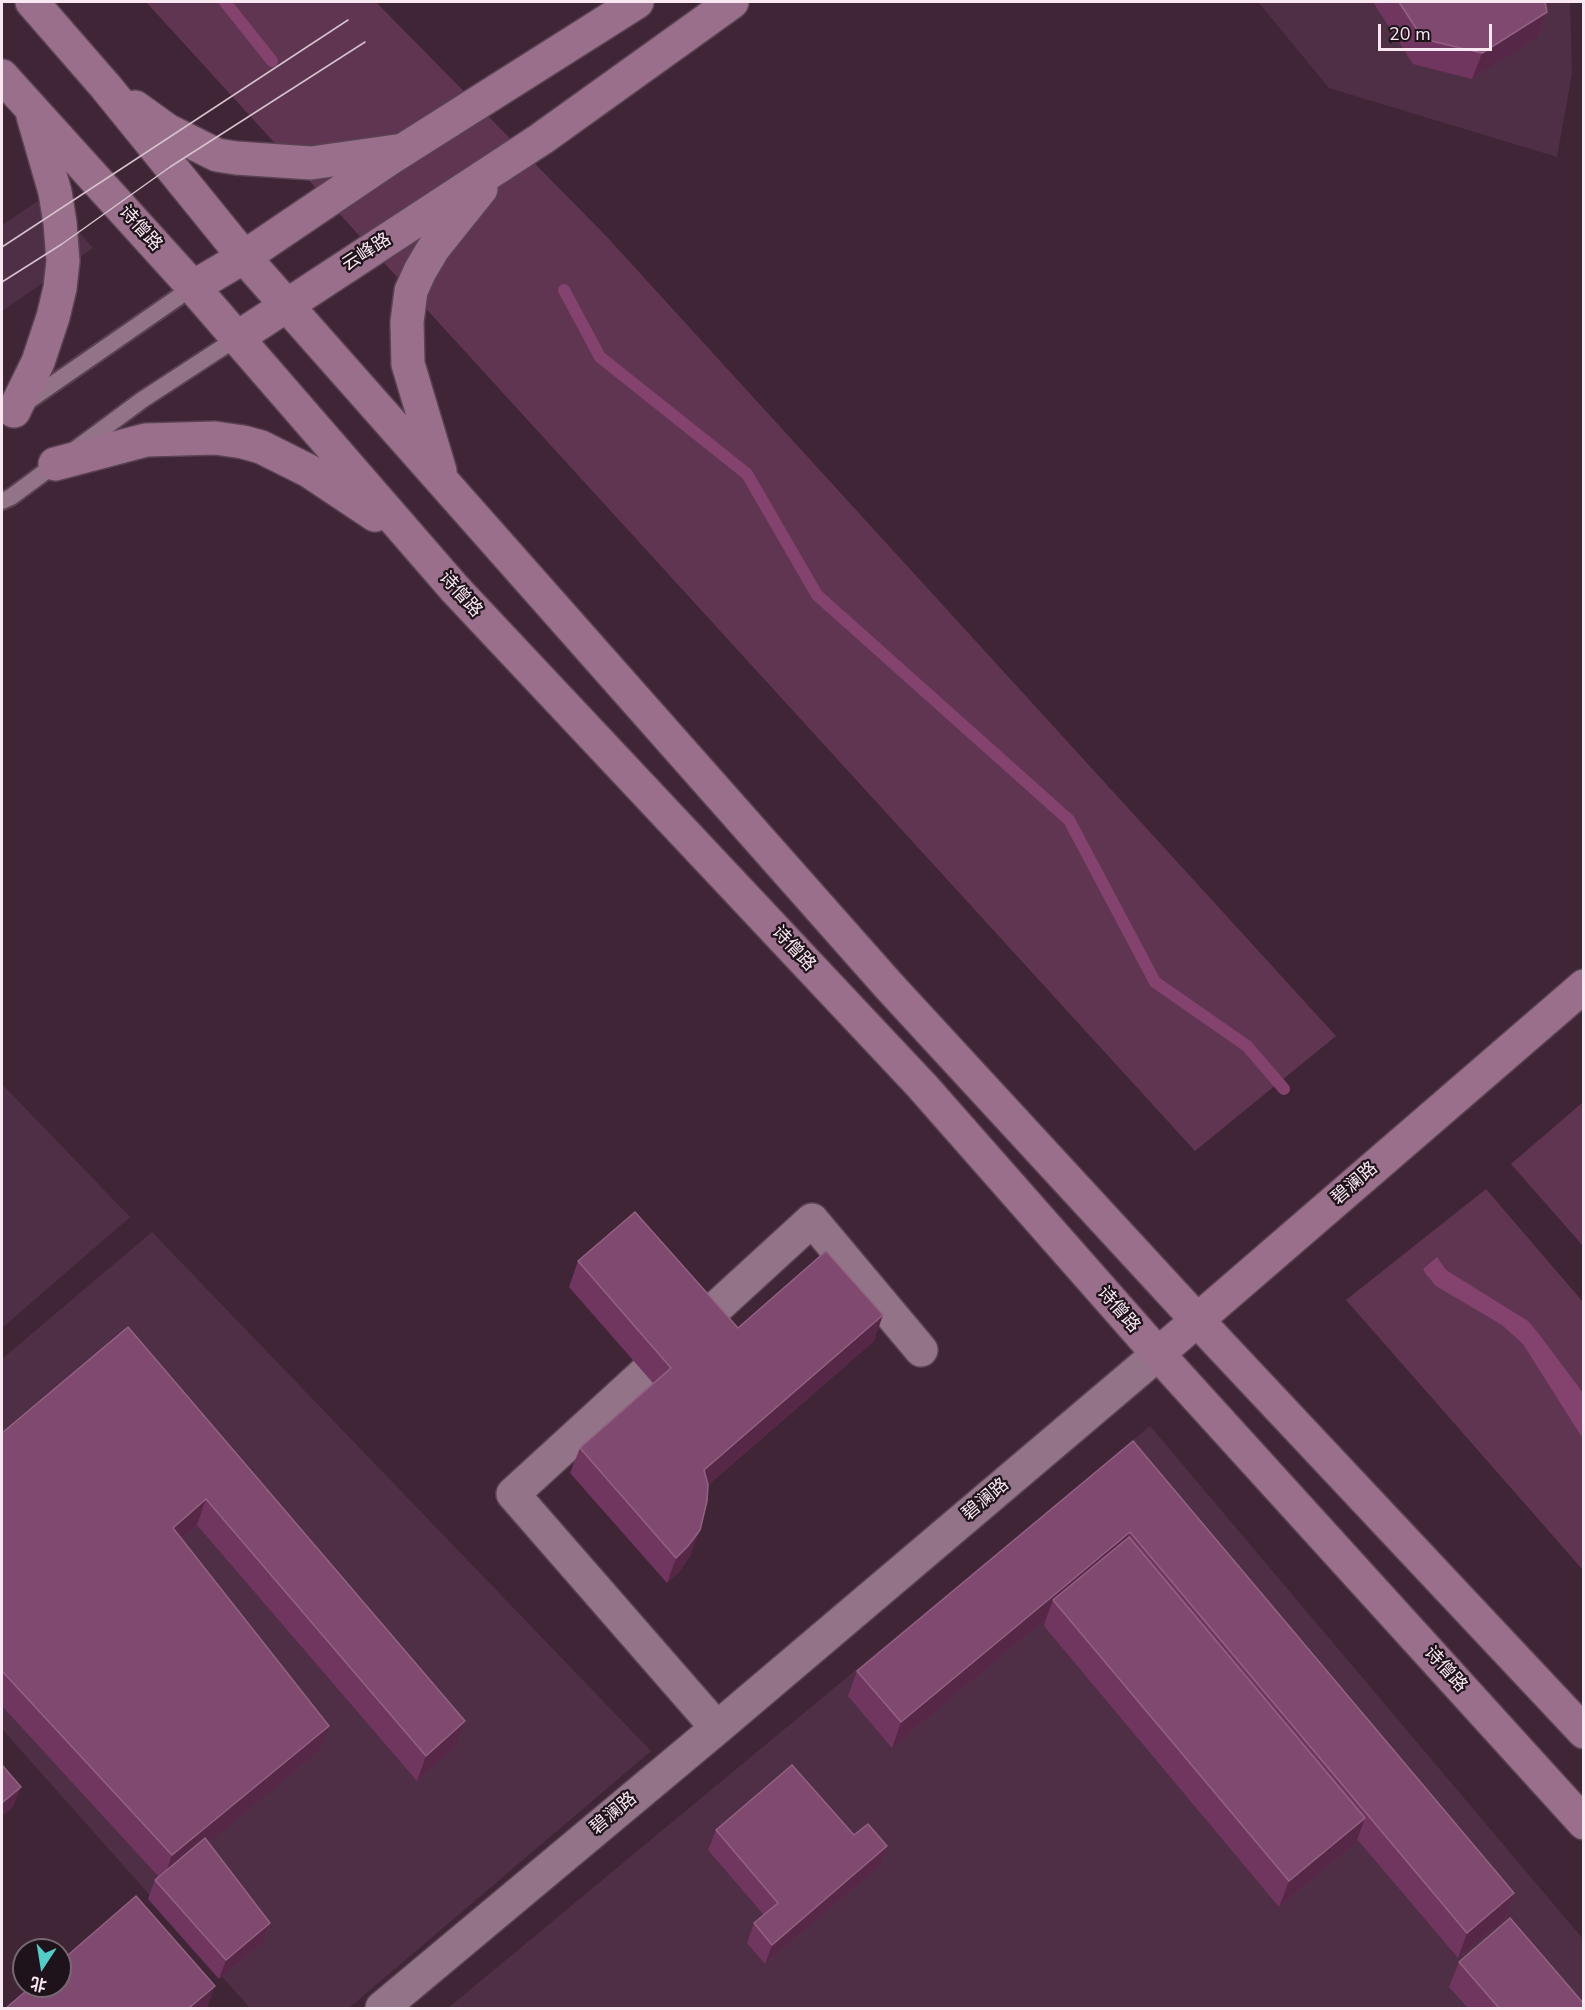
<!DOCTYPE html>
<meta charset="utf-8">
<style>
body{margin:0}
#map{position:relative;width:1585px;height:2010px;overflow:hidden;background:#402537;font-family:"Nunito Sans","Noto Sans SC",sans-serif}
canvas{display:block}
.frame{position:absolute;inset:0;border:3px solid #f9e7f1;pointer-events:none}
.north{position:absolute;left:12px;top:1938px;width:60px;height:60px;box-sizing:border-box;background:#1f131b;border:2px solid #766871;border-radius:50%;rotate:192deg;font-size:16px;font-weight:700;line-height:24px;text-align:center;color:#f9e7f1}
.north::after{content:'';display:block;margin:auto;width:21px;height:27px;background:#54cdc8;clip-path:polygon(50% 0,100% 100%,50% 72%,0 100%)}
.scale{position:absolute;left:1378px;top:24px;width:114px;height:27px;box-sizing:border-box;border:3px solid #f9e7f1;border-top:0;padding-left:8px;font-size:18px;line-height:21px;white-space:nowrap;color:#f9e7f1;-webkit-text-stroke:4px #1f131b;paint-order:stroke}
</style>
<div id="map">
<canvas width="1585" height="2010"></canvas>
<div class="frame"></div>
<div class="north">北</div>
<div class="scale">20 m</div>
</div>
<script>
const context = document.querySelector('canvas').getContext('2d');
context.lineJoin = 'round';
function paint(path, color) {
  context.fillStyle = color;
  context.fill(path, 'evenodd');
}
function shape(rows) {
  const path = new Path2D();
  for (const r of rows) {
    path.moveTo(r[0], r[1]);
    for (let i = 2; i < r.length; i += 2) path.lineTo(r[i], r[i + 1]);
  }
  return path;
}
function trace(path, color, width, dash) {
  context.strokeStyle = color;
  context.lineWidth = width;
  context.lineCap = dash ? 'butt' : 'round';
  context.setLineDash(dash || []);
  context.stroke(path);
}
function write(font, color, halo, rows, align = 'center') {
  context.font = font + ' "Nunito Sans","Noto Sans SC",sans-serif';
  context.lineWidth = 4.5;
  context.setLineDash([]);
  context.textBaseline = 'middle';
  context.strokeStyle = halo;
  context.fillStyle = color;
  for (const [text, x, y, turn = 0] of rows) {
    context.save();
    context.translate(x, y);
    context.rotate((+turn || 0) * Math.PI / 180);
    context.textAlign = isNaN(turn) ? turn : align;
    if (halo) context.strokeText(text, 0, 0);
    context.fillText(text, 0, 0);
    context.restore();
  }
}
paint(shape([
 [1258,2,1570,2,1572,73,1557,157,1329,88],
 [47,195,93,248,2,311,2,225],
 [2,1084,130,1217,2,1328],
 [152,1232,651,1751,349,2008,250,2008,2,1729,2,1359],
 [1150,1426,1583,1939,1583,2008,448,2008]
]), '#4f2f45');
paint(shape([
 [146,2,376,2,607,237,1336,1036,1195,1151],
 [1583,1102,1583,1246,1511,1164],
 [1486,1189,1583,1302,1583,1570,1346,1300]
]), '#603551');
paint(shape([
 [1437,1257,1446,1270,1528,1321,1539,1334,1583,1393,1583,1439,1523,1344,1502,1325,1436,1286,1426,1274,1423,1269]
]), '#83436e');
trace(shape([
 [225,2,272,61],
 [564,290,600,357,747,474,817,595,1069,820,1155,982,1247,1046,1284,1089]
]), '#83436e', 12);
const lane = shape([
 [24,404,193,287],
 [2,501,11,497,142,400,237,338]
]);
const street = shape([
 [717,1728,513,1494,812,1220,921,1350],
 [382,2008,717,1728,1158,1354]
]);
const secondary = shape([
 [32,2,106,87,244,257,889,986,1197,1320,1584,1732],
 [2,76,193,287,455,589,922,1086,1158,1354,1584,1823],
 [135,107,167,130,217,155,236,158,311,163,396,151],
 [193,287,244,257,389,159,637,2],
 [237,338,541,139,732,2],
 [14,411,38,362,53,317,60,288,63,261,60,223,55,192,33,116],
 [55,464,146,440,215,438,243,442,261,447,309,471,375,515],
 [440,471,408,364,407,322,411,291,420,271,433,249,481,189],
 [1158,1354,1584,986]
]);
trace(lane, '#594251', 20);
trace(street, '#594251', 36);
trace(secondary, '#594251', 36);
trace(lane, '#927387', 16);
trace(street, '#927387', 33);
trace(secondary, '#9a6f8b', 33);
trace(shape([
 [2,247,348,20],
 [2,282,62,244,170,167,365,42]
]), '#d5c2cd', 1.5);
paint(shape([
 [1373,2,1545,2,1547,12,1538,37,1472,79,1413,64],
 [578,1261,738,1328,874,1341,708,1485,690,1556,679,1572,667,1583,570,1473,580,1448,653,1383,569,1287],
 [128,1327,455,1747,417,1781,197,1525,182,1538,319,1751,208,1843,270,1923,263,1943,219,1979,148,1899,155,1880,159,1877,2,1706,2,1433],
 [1133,1441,1514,1893,1505,1919,1458,1958,1357,1839,1356,1843,1279,1907,1044,1626,1046,1619,892,1748,848,1696,857,1671],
 [716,1830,854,1835,887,1846,880,1866,765,1964,747,1943,754,1923,764,1915,708,1850],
 [1459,1962,1584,2008,1468,2008,1449,1987]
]), '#71365f');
paint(shape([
 [1547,12,1538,37,1472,79,1482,53],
 [883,1315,874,1341,695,1496,704,1470],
 [206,1499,197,1525,164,1553,173,1528],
 [700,1530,690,1556,679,1572,667,1583,676,1558],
 [1130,1532,1120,1558,1053,1600,1046,1619,892,1748,901,1722],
 [465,1721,455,1747,417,1781,426,1756],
 [329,1726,319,1751,163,1881,172,1855],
 [21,1787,13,1807,2,1817,2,1803],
 [1365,1818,1356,1843,1279,1907,1289,1881],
 [887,1846,880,1866,765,1964,772,1945],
 [1514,1893,1505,1919,1458,1958,1467,1933],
 [270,1923,263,1943,219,1979,226,1960],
 [215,1986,207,2008,189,2008]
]), '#572748');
const building = shape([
 [1399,2,1545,2,1547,12,1482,53,1423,39,1399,2],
 [635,1212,738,1328,826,1251,883,1315,704,1470,708,1485,707,1501,700,1530,688,1546,676,1558,580,1448,671,1368,578,1261,635,1212],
 [128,1327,465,1721,426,1756,206,1499,173,1528,329,1726,172,1855,2,1671,2,1433,128,1327],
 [1133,1441,1514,1893,1467,1933,1130,1532,901,1722,857,1671,1133,1441],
 [1129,1537,1365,1818,1289,1881,1053,1600,1129,1537],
 [2,1765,21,1787,2,1803,2,1765],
 [792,1765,854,1835,868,1824,887,1846,772,1945,754,1923,778,1903,716,1830,792,1765],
 [205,1838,270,1923,226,1960,155,1880,205,1838],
 [136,1896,215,1986,189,2008,6,2008,32,1986,60,1986,60,1962,136,1896],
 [1510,1918,1584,2004,1584,2008,1499,2008,1459,1962,1510,1918]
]);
paint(building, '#80496f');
trace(building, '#936283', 1.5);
write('18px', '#f9e7f1', '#1f131b', [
 ["诗僧路",140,229,48],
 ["云峰路",367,253,-33],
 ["诗僧路",460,595,48],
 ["诗僧路",793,949,47],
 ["碧澜路",1355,1184,-41],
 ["诗僧路",1118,1310,49],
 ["碧澜路",986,1500,-40],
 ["诗僧路",1445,1670,48],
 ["碧澜路",614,1814,-40]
]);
</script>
